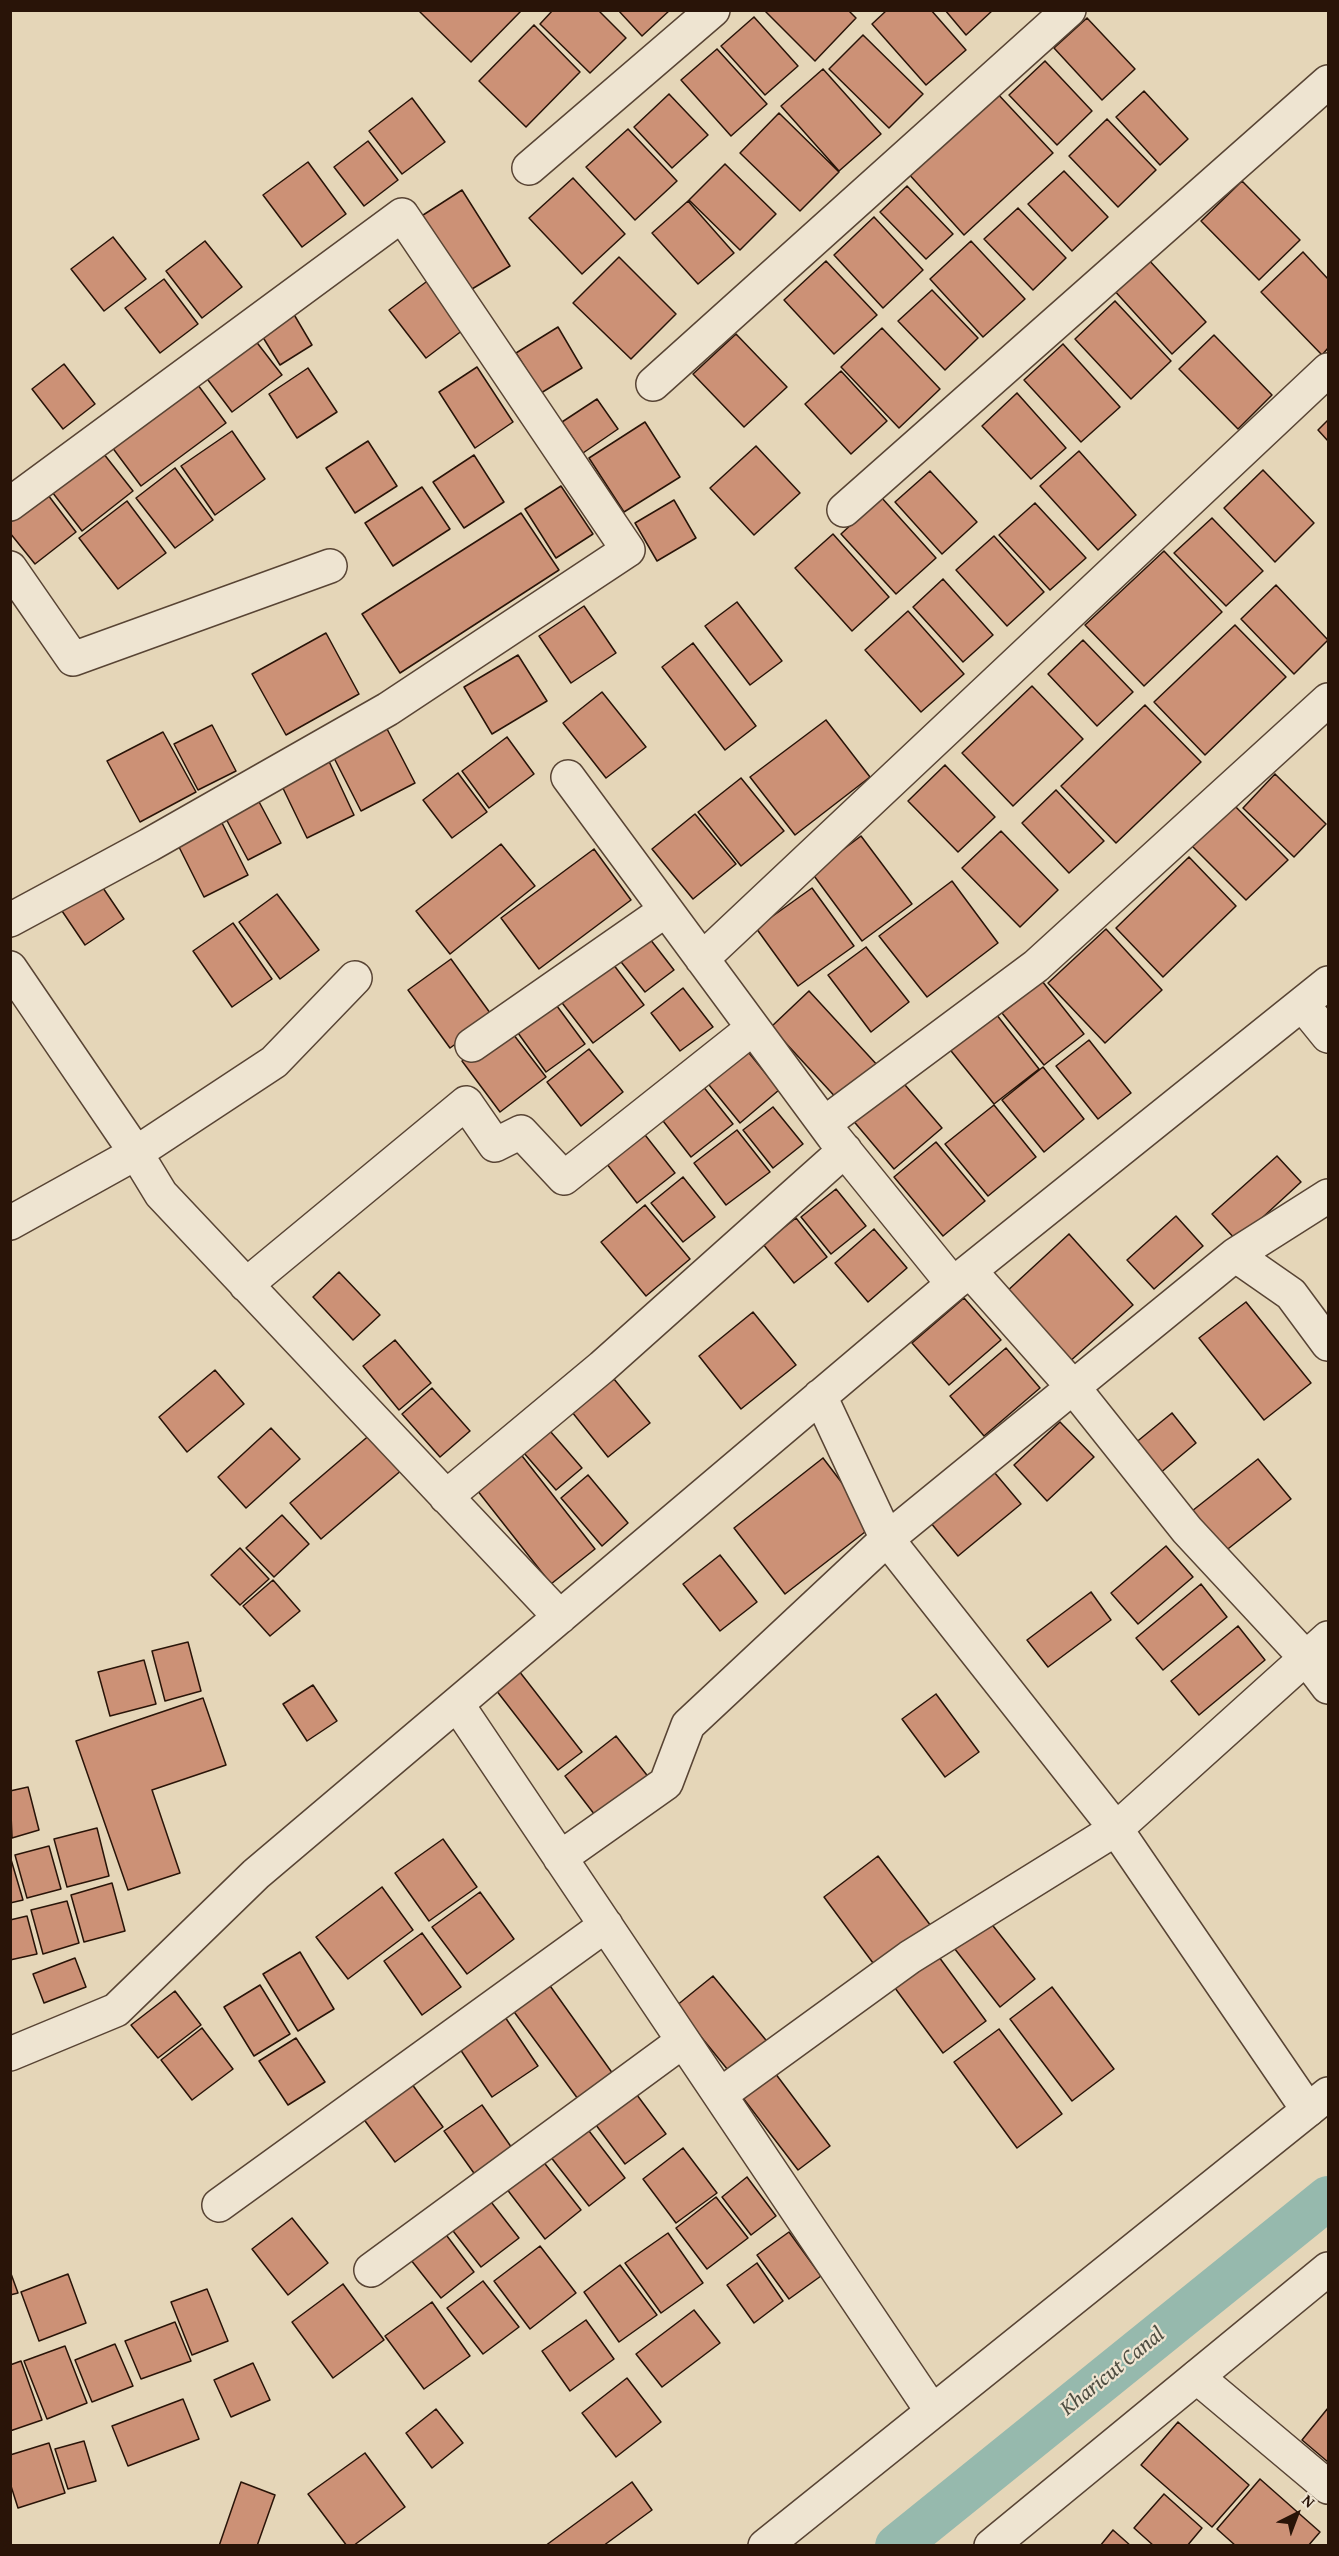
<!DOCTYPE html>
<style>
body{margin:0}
#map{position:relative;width:1339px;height:2556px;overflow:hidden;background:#e5d6b8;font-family:"Gentium Book Plus",serif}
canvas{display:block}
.frame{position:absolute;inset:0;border:12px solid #291408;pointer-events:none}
.north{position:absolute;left:1267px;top:2484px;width:60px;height:60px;-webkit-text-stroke:4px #eee4d1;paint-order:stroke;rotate:42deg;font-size:16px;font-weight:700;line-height:24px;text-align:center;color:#291408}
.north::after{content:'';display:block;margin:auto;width:21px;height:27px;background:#291408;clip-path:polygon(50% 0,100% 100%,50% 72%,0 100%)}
</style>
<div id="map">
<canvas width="1339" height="2556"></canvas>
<div class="frame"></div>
<div class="north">N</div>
</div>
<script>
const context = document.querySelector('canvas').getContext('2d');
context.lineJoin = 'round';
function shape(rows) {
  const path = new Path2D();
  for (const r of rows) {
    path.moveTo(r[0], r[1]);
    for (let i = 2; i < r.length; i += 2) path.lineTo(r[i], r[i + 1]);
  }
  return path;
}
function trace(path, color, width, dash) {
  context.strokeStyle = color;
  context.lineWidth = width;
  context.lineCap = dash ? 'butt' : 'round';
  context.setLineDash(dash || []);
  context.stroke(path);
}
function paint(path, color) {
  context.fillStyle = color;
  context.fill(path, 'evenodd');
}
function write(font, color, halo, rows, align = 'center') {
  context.font = font + ' "Gentium Book Plus",serif';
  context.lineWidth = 4.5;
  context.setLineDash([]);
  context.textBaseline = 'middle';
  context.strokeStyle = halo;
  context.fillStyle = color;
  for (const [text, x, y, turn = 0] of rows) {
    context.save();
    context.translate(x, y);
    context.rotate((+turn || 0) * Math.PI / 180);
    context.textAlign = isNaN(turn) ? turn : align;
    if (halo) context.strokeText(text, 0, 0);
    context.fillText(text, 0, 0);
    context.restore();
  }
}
trace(shape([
 [897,2546,1328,2198]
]), '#96b9ad', 44);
const building = shape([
 [421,10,522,10,471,62,420,12,421,10],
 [553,10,598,10,626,38,590,73,540,24,553,10],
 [618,10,670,10,642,36,618,10],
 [764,10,848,10,856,18,815,61,764,10],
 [887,10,931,10,966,50,926,85,872,24,887,10],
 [945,10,993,10,966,35,945,10],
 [754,17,798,66,765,95,721,46,754,17],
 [1087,18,1135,69,1102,100,1054,48,1087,18],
 [534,25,580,72,526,127,479,81,534,25],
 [863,35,923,94,889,128,829,69,863,35],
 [717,49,767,104,731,136,681,80,717,49],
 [1045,61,1092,111,1057,145,1009,95,1045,61],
 [823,69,881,134,839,171,781,106,823,69],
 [995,91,1053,153,964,235,907,172,995,91],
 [1144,91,1188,139,1160,165,1116,117,1144,91],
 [669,94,708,135,672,168,634,127,669,94],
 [412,98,445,142,402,174,369,131,412,98],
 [779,113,839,172,800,211,740,153,779,113],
 [1107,119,1156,170,1118,207,1069,156,1107,119],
 [628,129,677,181,635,220,586,167,628,129],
 [368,141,398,180,364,206,334,167,368,141],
 [308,162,346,214,302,247,263,195,308,162],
 [725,164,776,214,740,250,689,200,725,164],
 [1064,171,1108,217,1072,251,1028,204,1064,171],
 [573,178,625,234,582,274,529,218,573,178],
 [1242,181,1300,240,1259,280,1201,221,1242,181],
 [907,186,953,234,926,259,880,212,907,186],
 [462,190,510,266,467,292,420,217,462,190],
 [688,201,734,253,698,284,652,233,688,201],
 [1018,208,1066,258,1033,290,984,239,1018,208],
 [874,217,923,270,883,308,834,255,874,217],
 [113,237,146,279,104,311,71,269,113,237],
 [205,241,242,287,202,318,166,271,205,241],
 [971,241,1025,299,983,337,930,279,971,241],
 [1303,252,1328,279,1328,348,1322,355,1261,292,1303,252],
 [619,257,676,314,631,359,573,303,619,257],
 [1147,258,1206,322,1172,354,1113,289,1147,258],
 [826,261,877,315,834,354,784,300,826,261],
 [164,279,198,324,160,353,125,308,164,279],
 [430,279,467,327,426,358,389,310,430,279],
 [932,290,978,338,945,370,898,321,932,290],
 [1115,301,1171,361,1131,399,1075,339,1115,301],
 [289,306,312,345,280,365,256,326,289,306],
 [558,327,582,368,541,393,516,353,558,327],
 [882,328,940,389,899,428,841,367,882,328],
 [248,331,282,375,232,412,199,368,248,331],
 [736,334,787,387,744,427,693,374,736,334],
 [1214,335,1272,395,1238,429,1179,369,1214,335],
 [1063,344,1120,407,1081,442,1024,380,1063,344],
 [64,364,95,404,63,429,32,389,64,364],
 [477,367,513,422,475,448,439,392,477,367],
 [308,368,337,412,297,438,269,394,308,368],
 [841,371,887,421,851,454,805,404,841,371],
 [192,377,226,423,141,486,106,439,192,377],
 [1017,393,1066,448,1031,479,982,426,1017,393],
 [597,399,618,429,583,453,562,422,597,399],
 [1328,420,1328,441,1318,430,1328,420],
 [645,422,680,477,624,512,589,458,645,422],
 [232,431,265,479,215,515,181,466,232,431],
 [368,441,397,486,355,513,326,468,368,441],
 [96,444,133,491,82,531,46,484,96,444],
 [756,446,800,493,754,535,710,488,756,446],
 [1079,451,1136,515,1098,550,1040,486,1079,451],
 [474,455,504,502,464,528,433,482,474,455],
 [175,468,213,520,175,548,136,498,175,468],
 [1263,470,1314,523,1275,562,1224,508,1263,470],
 [930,471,977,522,942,554,895,502,930,471],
 [561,486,593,534,556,558,525,509,561,486],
 [42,487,76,532,35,564,10,533,10,511,42,487],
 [422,487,450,529,393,566,365,523,422,487],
 [881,497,936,558,896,594,841,534,881,497],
 [674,500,696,538,657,561,635,523,674,500],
 [127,501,166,553,118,589,79,538,127,501],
 [1035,503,1086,558,1050,590,999,535,1035,503],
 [521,513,559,570,400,673,362,614,521,513],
 [1212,518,1263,571,1226,606,1174,553,1212,518],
 [833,534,889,597,852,631,795,568,833,534],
 [994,536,1044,592,1007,626,956,570,994,536],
 [1164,551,1222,612,1144,686,1085,625,1164,551],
 [943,579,993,635,963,662,913,607,943,579],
 [1276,585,1328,640,1294,674,1241,619,1276,585],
 [737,602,782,661,750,685,705,626,737,602],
 [584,606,616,653,571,683,539,636,584,606],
 [908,611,964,674,921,712,865,650,908,611],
 [1235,625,1286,677,1205,755,1154,702,1235,625],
 [326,633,359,694,286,735,252,674,326,633],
 [1083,640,1133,692,1097,726,1048,674,1083,640],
 [693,643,756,726,725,750,662,667,693,643],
 [518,655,547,701,492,734,464,687,518,655],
 [1032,686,1083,739,1013,806,962,753,1032,686],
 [602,692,646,747,606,778,563,723,602,692],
 [1145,705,1201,762,1116,843,1061,786,1145,705],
 [826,720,870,777,795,835,750,777,826,720],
 [212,725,236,771,198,790,174,744,212,725],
 [385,725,415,783,361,811,331,752,385,725],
 [163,732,196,792,140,822,107,761,163,732],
 [507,737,534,774,489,808,462,771,507,737],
 [327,757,354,815,307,838,279,780,327,757],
 [945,765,995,817,958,852,908,801,945,765],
 [458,773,487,812,452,838,423,800,458,773],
 [1275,774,1326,824,1294,857,1243,808,1275,774],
 [741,778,784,831,741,866,698,812,741,778],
 [1056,790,1104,841,1069,873,1022,823,1056,790],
 [257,798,281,843,248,860,224,815,257,798],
 [1230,801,1288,860,1246,900,1188,842,1230,801],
 [695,814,736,864,693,899,652,849,695,814],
 [218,815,248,875,204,897,174,837,218,815],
 [1001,831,1058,890,1020,927,962,868,1001,831],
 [861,836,912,904,862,941,812,873,861,836],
 [501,844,535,886,450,954,416,911,501,844],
 [594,849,631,900,539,969,501,918,594,849],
 [1189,857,1236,906,1163,977,1116,928,1189,857],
 [952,881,998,943,927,997,879,936,952,881],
 [99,882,124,919,85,945,60,908,99,882],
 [812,888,854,946,798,986,756,928,812,888],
 [277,894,319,950,280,979,239,922,277,894],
 [233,923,272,979,232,1007,193,951,233,923],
 [1106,929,1162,990,1105,1043,1048,983,1106,929],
 [643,930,674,970,645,992,614,953,643,930],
 [866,947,909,1002,871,1032,828,975,866,947],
 [607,956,644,1005,593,1043,556,995,607,956],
 [451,959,493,1017,450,1048,408,990,451,959],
 [1042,981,1084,1034,1044,1065,1002,1013,1042,981],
 [683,988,713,1027,680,1051,651,1013,683,988],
 [809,991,879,1067,840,1102,771,1027,809,991],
 [551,998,585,1044,546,1072,513,1026,551,998],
 [989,1005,1039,1069,994,1104,943,1041,989,1005],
 [507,1026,546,1077,500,1112,462,1061,507,1026],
 [1089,1040,1131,1093,1098,1119,1056,1066,1089,1040],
 [745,1048,779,1090,740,1123,705,1080,745,1048],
 [589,1049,623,1092,581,1126,547,1082,589,1049],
 [1043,1067,1084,1119,1044,1152,1002,1100,1043,1067],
 [899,1078,942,1128,894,1169,851,1118,899,1078],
 [702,1085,733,1124,691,1157,660,1117,702,1085],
 [994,1105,1036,1157,988,1196,945,1144,994,1105],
 [773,1107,803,1144,773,1168,743,1130,773,1107],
 [638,1126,675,1173,637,1203,600,1155,638,1126],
 [737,1130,770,1172,726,1205,694,1163,737,1130],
 [936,1142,985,1201,943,1236,894,1177,936,1142],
 [1277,1156,1301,1182,1237,1241,1212,1214,1277,1156],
 [683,1177,715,1217,683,1242,651,1203,683,1177],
 [836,1189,866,1226,831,1254,801,1217,836,1189],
 [645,1205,690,1259,646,1296,601,1242,645,1205],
 [1176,1216,1203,1246,1154,1289,1127,1260,1176,1216],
 [796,1218,827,1257,794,1283,763,1244,796,1218],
 [874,1229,907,1268,868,1302,835,1263,874,1229],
 [1069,1234,1133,1305,1068,1363,1005,1293,1069,1234],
 [339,1272,380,1315,353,1340,313,1297,339,1272],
 [964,1298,1001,1340,949,1385,912,1343,964,1298],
 [1246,1302,1311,1383,1264,1420,1199,1338,1246,1302],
 [753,1312,796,1365,741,1409,699,1356,753,1312],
 [395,1340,431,1383,399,1410,363,1366,395,1340],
 [1006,1348,1040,1388,984,1436,950,1396,1006,1348],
 [215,1370,244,1404,187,1452,159,1417,215,1370],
 [614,1379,650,1423,608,1457,572,1412,614,1379],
 [432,1388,470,1431,440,1457,402,1414,432,1388],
 [1172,1413,1196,1443,1159,1474,1134,1444,1172,1413],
 [1060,1422,1094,1457,1047,1501,1014,1465,1060,1422],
 [379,1427,410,1463,321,1539,290,1503,379,1427],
 [271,1428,300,1459,246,1508,218,1477,271,1428],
 [550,1431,582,1468,556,1490,524,1453,550,1431],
 [519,1452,595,1549,551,1584,477,1490,519,1452],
 [823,1458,874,1525,785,1594,734,1528,823,1458],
 [1258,1459,1291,1499,1224,1552,1192,1511,1258,1459],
 [989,1466,1021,1504,958,1556,926,1517,989,1466],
 [588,1475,628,1523,602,1546,561,1498,588,1475],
 [282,1515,309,1544,274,1577,246,1548,282,1515],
 [1166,1546,1193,1577,1138,1624,1111,1593,1166,1546],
 [240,1548,269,1579,240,1605,211,1575,240,1548],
 [720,1555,757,1602,720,1631,683,1584,720,1555],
 [273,1580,300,1611,270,1636,243,1606,273,1580],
 [1201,1584,1227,1617,1163,1670,1136,1638,1201,1584],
 [1091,1592,1111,1620,1048,1667,1027,1640,1091,1592],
 [1238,1626,1265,1660,1199,1715,1171,1681,1238,1626],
 [188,1642,201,1691,165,1701,152,1651,188,1642],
 [144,1660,156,1704,110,1716,98,1672,144,1660],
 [512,1662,582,1752,558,1770,489,1681,512,1662],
 [313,1685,337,1721,307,1741,283,1704,313,1685],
 [936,1694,979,1752,945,1777,902,1719,936,1694],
 [203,1698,226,1765,152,1790,180,1873,128,1890,76,1741,203,1698],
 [616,1736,650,1779,598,1819,565,1776,616,1736],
 [28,1787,39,1830,12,1838,10,1791,28,1787],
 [97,1828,109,1876,67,1887,54,1839,97,1828],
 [443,1839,477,1887,429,1921,395,1873,443,1839],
 [49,1846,61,1889,27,1898,15,1855,49,1846],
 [10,1856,23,1900,10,1903,10,1856],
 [878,1856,931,1926,876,1967,824,1897,878,1856],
 [112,1883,125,1931,84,1942,71,1895,112,1883],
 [382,1887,413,1930,348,1979,316,1937,382,1887],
 [480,1892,514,1939,467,1974,432,1927,480,1892],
 [67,1901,79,1943,43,1954,31,1910,67,1901],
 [27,1916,37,1954,10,1960,10,1920,27,1916],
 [986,1917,1035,1979,1000,2007,951,1944,986,1917],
 [422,1933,461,1987,422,2015,384,1961,422,1933],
 [300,1952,334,2009,298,2031,263,1974,300,1952],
 [939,1957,986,2021,943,2053,895,1988,939,1957],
 [75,1958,86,1987,44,2003,33,1974,75,1958],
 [713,1976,770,2045,732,2075,676,2006,713,1976],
 [548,1983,613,2074,578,2099,512,2009,548,1983],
 [260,1985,290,2034,254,2056,224,2007,260,1985],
 [1052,1987,1114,2069,1072,2101,1010,2019,1052,1987],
 [175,1991,201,2025,158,2058,131,2025,175,1991],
 [503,2014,538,2066,492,2097,458,2046,503,2014],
 [202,2028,233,2069,192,2100,161,2060,202,2028],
 [999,2029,1062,2114,1017,2148,954,2062,999,2029],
 [296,2038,325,2082,288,2105,259,2061,296,2038],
 [775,2073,830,2146,798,2170,743,2098,775,2073],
 [409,2080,443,2127,395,2162,360,2114,409,2080],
 [637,2095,666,2134,625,2164,596,2125,637,2095],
 [482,2105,514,2151,476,2176,444,2131,482,2105],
 [586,2127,625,2178,589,2206,550,2156,586,2127],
 [683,2148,717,2193,676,2223,643,2179,683,2148],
 [542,2160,581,2210,545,2239,506,2188,542,2160],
 [747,2177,776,2216,751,2235,722,2197,747,2177],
 [716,2197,748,2238,707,2269,676,2228,716,2197],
 [488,2198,519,2238,481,2267,450,2227,488,2198],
 [292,2218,328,2263,288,2295,252,2249,292,2218],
 [441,2228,474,2272,441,2298,407,2255,441,2228],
 [789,2232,821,2276,789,2299,757,2255,789,2232],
 [668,2233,703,2283,661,2313,625,2263,668,2233],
 [540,2246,576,2293,530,2329,494,2281,540,2246],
 [757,2263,783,2301,754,2323,727,2285,757,2263],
 [620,2265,657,2315,619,2342,584,2292,620,2265],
 [10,2271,18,2293,10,2295,10,2271],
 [68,2274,86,2323,39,2341,21,2292,68,2274],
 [483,2281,519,2327,483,2354,447,2308,483,2281],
 [343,2284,384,2340,333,2378,292,2322,343,2284],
 [207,2289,228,2341,192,2355,171,2302,207,2289],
 [432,2302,470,2356,424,2389,385,2336,432,2302],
 [694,2310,720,2343,662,2387,636,2354,694,2310],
 [586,2320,614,2359,570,2391,542,2351,586,2320],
 [175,2322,191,2361,141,2379,125,2341,175,2322],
 [115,2344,133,2386,92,2402,75,2360,115,2344],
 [65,2346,87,2403,47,2419,24,2361,65,2346],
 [21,2361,42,2420,10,2431,10,2365,21,2361],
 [253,2363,270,2400,231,2417,214,2380,253,2363],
 [627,2378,661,2422,616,2457,582,2413,627,2378],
 [183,2399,199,2439,128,2466,112,2426,183,2399],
 [1328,2408,1328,2462,1302,2440,1328,2408],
 [436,2409,463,2443,432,2468,406,2433,436,2409],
 [1178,2422,1249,2485,1212,2527,1141,2465,1178,2422],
 [84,2441,96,2481,68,2489,55,2449,84,2441],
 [49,2443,65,2493,18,2508,10,2483,10,2455,49,2443],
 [365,2453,405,2507,353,2546,347,2546,308,2494,365,2453],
 [1260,2479,1320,2532,1308,2546,1236,2546,1217,2529,1260,2479],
 [241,2482,275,2495,257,2546,219,2546,241,2482],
 [632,2482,652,2510,603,2546,545,2546,632,2482],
 [1164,2494,1202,2528,1187,2546,1154,2546,1134,2528,1164,2494],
 [1113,2530,1131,2546,1100,2546,1113,2530]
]);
paint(building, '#cc9176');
trace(building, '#291408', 1.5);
const minor = shape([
 [529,168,713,10],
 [653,384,1069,10],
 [10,504,402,215,628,550,388,709,149,845,10,920],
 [844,510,1328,82],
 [10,568,73,659,330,566],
 [702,959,1328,370],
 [10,968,136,1153,274,1062,355,978],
 [1302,1004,1328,1036],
 [472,1045,666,910],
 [825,1123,1036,966,1328,700],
 [1328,1196,1235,1255,1291,1294,1328,1344],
 [10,1223,136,1153,161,1194,560,1617],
 [970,1271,1073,1387,1187,1530,1306,1658,1328,1687],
 [953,1284,1328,983],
 [246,1285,466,1103,495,1145,521,1132,564,1178,753,1028],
 [820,1396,887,1539,1116,1829,1308,2110],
 [446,1497,602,1367,845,1150],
 [457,1704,932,2411],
 [560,1858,666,1783,688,1725,887,1539,1235,1255],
 [10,2054,116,2010,256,1874,953,1284,833,1136,568,777],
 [720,2095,910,1957,1116,1829,1328,1638],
 [219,2205,606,1925],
 [371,2270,683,2041],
 [1197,2377,1328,2487]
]);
const tertiary = shape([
 [765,2546,1328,2094],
 [991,2546,1328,2269]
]);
trace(minor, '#584434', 36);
trace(tertiary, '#584434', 36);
trace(minor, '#eee4d1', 33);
trace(tertiary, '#eee4d1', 33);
write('italic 22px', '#4f4e42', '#eee4d1', [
 ["Kharicut Canal",1113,2372,-39]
]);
</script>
